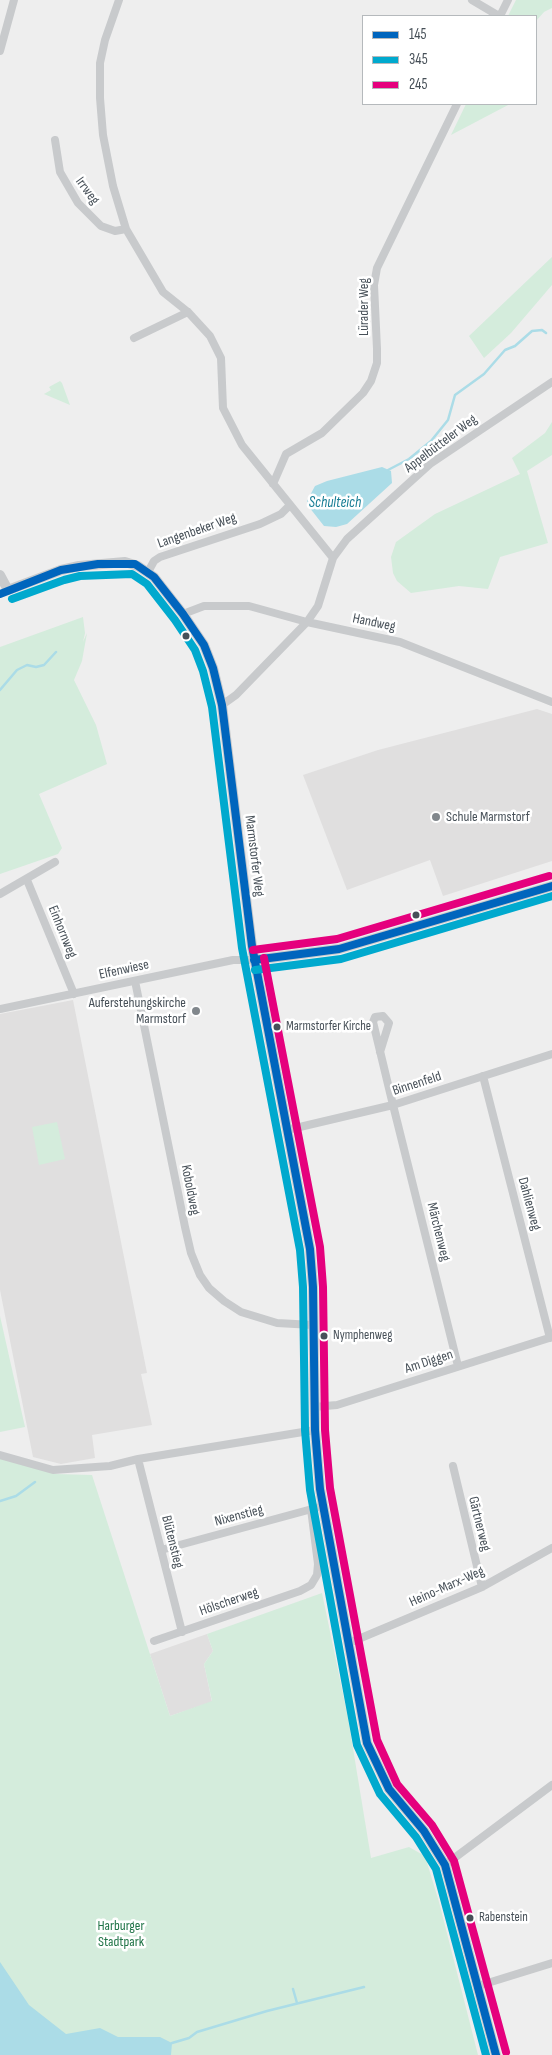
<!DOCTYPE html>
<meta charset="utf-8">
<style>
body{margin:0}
#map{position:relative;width:552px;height:2055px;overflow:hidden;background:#eee;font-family:"Sofia Sans Condensed",sans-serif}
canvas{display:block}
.legend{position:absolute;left:362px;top:15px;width:175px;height:90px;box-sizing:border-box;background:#fff;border:1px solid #b5b9bc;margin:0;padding:6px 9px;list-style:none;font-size:15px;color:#475058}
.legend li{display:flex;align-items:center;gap:10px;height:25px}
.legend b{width:25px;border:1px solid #b5b9bc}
</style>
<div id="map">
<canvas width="552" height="2055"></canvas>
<ul class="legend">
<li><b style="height:6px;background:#0065bd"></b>145</li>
<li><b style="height:6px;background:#00a9ce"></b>345</li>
<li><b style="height:6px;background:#e5007d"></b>245</li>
</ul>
</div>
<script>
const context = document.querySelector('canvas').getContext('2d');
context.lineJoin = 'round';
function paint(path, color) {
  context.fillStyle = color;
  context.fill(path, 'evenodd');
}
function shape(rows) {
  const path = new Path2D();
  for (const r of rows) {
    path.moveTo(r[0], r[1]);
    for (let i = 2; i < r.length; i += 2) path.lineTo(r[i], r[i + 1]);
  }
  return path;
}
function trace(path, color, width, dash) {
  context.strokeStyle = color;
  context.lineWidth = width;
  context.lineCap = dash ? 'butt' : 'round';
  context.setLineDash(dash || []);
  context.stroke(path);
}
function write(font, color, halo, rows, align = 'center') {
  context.font = font + ' "Sofia Sans Condensed",sans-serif';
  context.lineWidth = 5;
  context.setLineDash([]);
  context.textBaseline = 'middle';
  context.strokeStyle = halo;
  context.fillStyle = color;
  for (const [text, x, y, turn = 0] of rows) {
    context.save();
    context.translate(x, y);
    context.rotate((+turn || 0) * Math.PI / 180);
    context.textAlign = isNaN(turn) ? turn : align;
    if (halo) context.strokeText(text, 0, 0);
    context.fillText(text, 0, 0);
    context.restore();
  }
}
paint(shape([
 [537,709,552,714,552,861,443,896,430,860,347,890,303,775,378,750],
 [73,1000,147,1373,141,1374,152,1425,92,1435,95,1458,61,1464,33,1457,0,1290,0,1014],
 [207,1634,213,1651,204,1664,212,1702,170,1716,150,1654]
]), '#e0dfdf');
paint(shape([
 [516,0,552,0,552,8,544,12,536,21,536,16,508,16],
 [466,104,510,104,451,135],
 [552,257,552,285,511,333,484,358,469,336],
 [60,381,62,383,70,405,44,394,51,390,49,387],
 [552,422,552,455,527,471,548,543,500,557,488,589,459,586,411,593,397,581,393,573,391,557,396,542,435,514,520,474,512,458,545,433],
 [83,617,85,633,83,642,87,633,82,661,74,680,96,725,107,764,39,794,62,848,58,854,0,874,0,647],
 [57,1122,65,1159,39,1165,32,1127],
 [0,1316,25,1427,0,1432],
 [0,1454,56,1474,92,1475,170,1716,212,1701,204,1664,213,1651,207,1634,322,1593,348,1718,371,1858,409,1847,425,1856,439,1902,478,2055,0,2055]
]), '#d4ecdc');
paint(shape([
 [382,467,391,471,392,483,347,524,336,527,324,526,309,507,307,501,315,486,327,481],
 [0,1962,29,2005,66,2034,100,2028,118,2037,160,2037,172,2043,171,2055,0,2055]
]), '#abdce7');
trace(shape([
 [388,470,409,459,431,441,448,420,455,395,484,374,505,350,515,346,532,331,542,330,546,333],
 [0,690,17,670,27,665,36,667,44,665,56,652],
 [0,1501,16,1496,35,1482],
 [293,1989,297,2003],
 [172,2043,189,2038,197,2032,267,2011,364,1987]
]), '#abdce7', 2.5);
trace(shape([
 [119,0,105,40,100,63,100,98,103,135,113,186,126,229,163,292,188,312,210,336,221,358,223,408,242,445,333,558],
 [472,0,499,16],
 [500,16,508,0],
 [0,51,14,0],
 [55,140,60,172,78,203,101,226,115,231,126,229],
 [134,338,188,312],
 [273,484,286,454,322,433,363,393,371,381,377,363,377,349,374,285,377,268,457,104],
 [148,572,154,561,160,557,260,524,281,514,290,505],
 [183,614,204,606,249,606,307,622,400,642,552,702],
 [222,705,236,695,307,622,318,606,333,558,347,539,430,464,552,382],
 [27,880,74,994],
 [0,894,55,862],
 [135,981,185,1227,191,1253,200,1275,209,1288,224,1301,241,1312,277,1323,313,1325],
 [0,1009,233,960,254,960],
 [380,1052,389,1023,383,1016,375,1017,373,1022,393,1105,458,1366],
 [483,1076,550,1338],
 [287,1130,393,1105,552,1054],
 [314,1407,337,1405,552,1337],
 [0,1455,53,1470,110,1466,138,1459,315,1430],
 [138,1459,182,1632],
 [453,1466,482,1587],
 [161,1550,323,1506],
 [154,1641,300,1591,311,1585,317,1575,318,1564,311,1509],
 [349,1643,482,1587,552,1548],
 [445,1865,552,1785],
 [478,1986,552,1963]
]), '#c8cacc', 8);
trace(shape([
 [0,575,8,590,61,570,79,566,125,562,138,566,154,577,183,614,204,645,213,668,222,705,252,946,310,1249,313,1287,315,1430,320,1489,367,1743,389,1789,424,1831,445,1865,496,2055],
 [254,960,339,949,552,886]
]), '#c8cacc', 10);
trace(shape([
 [0,594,61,570,98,564,135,564,154,577,183,614,204,645,213,668,222,705,252,946,310,1249,313,1287,315,1430,320,1489,367,1743,389,1789,424,1831,445,1865,496,2055],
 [254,960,339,949,552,886]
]), '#0065bd', 8);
trace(shape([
 [12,599,64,580,80,576,132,574,147,584,175,620,195,650,203,671,212,707,242,948,300,1250,303,1287,305,1430,310,1490,357,1745,380,1794,416,1837,436,1869,486,2055],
 [255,970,341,959,552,896]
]), '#00a9ce', 8);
trace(shape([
 [253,950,337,939,549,876],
 [264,958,320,1247,323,1287,325,1430,330,1488,377,1740,397,1784,432,1825,454,1861,506,2052]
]), '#e5007d', 8);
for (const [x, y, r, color] of [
 [186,636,4.5,"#475058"],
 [436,817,5,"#81878c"],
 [416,915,4.5,"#475058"],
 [196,1011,5,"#81878c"],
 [277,1027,4.5,"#475058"],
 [324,1336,4.5,"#475058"],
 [470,1918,4.5,"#475058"]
]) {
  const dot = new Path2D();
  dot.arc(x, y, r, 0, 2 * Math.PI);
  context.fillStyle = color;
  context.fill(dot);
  trace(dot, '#fff', 2);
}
write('13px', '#475058', '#fff', [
 ["Marmstorfer Kirche",286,1027],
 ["Nymphenweg",333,1336],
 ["Rabenstein",479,1918]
], 'left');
write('14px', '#475058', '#fff', [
 ["Irrweg",87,191,54],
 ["Lürader Weg",364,307,-90],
 ["Appelbütteler Weg",441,444,-37],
 ["Langenbeker Weg",197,531,-19],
 ["Handweg",374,623,12],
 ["Marmstorfer Weg",254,856,83],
 ["Einhornweg",62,932,68],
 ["Elfenwiese",124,970,-12],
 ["Binnenfeld",417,1084,-18],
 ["Koboldweg",190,1190,79],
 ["Dahlienweg",529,1204,75],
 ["Märchenweg",438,1232,76],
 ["Am Diggen",429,1362,-18],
 ["Nixenstieg",239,1516,-15],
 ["Gärtnerweg",479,1524,76],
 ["Blütenstieg",172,1542,76],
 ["Heino-Marx-Weg",447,1587,-24],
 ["Hölscherweg",229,1602,-19]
]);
write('14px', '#475058', '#fff', [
 ["Schule Marmstorf",446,817],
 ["Auferstehungskirche",186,1003,"right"],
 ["Marmstorf",186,1019,"right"]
], 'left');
write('14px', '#1e7346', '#fff', [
 ["Harburger",121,1926],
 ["Stadtpark",121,1942]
]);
write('italic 15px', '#177d94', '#fff', [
 ["Schulteich",335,503]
]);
</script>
